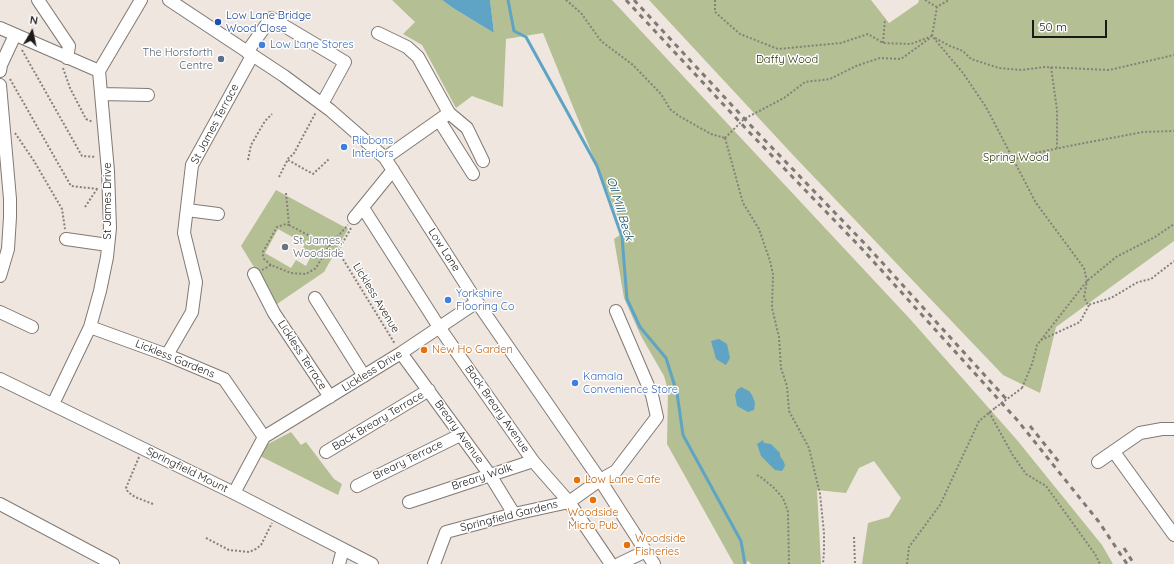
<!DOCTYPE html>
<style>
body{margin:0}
#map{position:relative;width:1174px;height:564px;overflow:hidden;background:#efe6e0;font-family:Quicksand,sans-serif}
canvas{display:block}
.north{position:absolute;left:12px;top:12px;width:40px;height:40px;-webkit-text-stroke:3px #fff;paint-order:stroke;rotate:9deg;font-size:11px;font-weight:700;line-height:16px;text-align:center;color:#1c1917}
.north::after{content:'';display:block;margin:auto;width:14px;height:18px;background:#1c1917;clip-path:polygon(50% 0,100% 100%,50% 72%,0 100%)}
.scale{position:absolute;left:1032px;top:20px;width:75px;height:18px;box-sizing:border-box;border:2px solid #1c1917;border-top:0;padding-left:5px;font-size:12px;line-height:14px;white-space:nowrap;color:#1c1917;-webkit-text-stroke:3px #fff;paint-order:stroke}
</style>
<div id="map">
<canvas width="1174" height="564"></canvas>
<div class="north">N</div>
<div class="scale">50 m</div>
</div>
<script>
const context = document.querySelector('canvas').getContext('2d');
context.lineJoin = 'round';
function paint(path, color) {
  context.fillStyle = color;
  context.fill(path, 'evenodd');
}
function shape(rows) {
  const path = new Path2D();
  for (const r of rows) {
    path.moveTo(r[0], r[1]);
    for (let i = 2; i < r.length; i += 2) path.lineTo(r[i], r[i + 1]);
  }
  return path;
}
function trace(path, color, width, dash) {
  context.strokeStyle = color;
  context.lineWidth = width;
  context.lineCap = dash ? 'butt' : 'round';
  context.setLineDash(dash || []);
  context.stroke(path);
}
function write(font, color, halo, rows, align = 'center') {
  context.font = font + ' Quicksand,sans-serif';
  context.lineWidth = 3;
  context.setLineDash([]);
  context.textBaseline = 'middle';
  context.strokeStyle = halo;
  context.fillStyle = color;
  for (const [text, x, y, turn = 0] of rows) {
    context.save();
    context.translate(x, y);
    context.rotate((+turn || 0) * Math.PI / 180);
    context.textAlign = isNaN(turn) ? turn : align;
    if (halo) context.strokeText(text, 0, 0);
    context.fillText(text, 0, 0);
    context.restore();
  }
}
paint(shape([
 [392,0,442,0,453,8,494,33,490,0,612,0,910,319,1017,440,1102,545,1113,564,862,564,868,523,889,517,901,498,874,461,859,468,846,493,817,490,821,564,751,564,748,561,744,564,734,564,667,444,668,390,664,376,641,336,624,298,614,239,624,232,543,33,506,39,503,107,472,96,456,108,422,45,403,34,415,22],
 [649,0,871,0,889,23,918,3,919,0,1174,0,1174,241,1056,327,1040,393,1003,375,793,155],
 [276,190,348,229,324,272,277,304,241,246],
 [278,229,305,244,301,251,311,256,306,266,296,260,291,268,265,253],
 [291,432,301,445,306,442,334,479,342,484,338,495,260,456,266,445]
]), '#b4bf94');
paint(shape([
 [442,0,490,0,494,33,453,8],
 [719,339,727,344,730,358,726,365,716,359,711,341],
 [741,387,749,391,752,395,755,403,754,410,748,412,737,406,735,395,737,390],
 [763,440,764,443,771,444,780,453,780,456,784,462,785,466,782,471,775,470,761,456,757,444]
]), '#5fa4c4');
trace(shape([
 [508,0,514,31,526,37,597,166,622,237,627,299,640,327,666,358,677,393,683,435,741,541,745,564]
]), '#5fa4c4', 3);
const minor = shape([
 [38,0,69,46,67,58],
 [169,0,284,76,330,110,385,158,477,302,600,480,654,564],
 [0,28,99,71],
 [378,33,407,47,418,57,449,113,385,158],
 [247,52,271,18,345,62,322,104],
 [0,71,1,65,15,35],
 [0,85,10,199,10,217,8,249,0,276],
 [102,94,148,95],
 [449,113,467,128,483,161],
 [439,120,473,174],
 [187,210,218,214],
 [365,211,439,327,533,461,569,502,611,564],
 [354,218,393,170],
 [66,239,108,245],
 [254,274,274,313,330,397],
 [315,298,364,376],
 [0,312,32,327],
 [90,327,167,355,224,379,264,437,234,493],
 [401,353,490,475,514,514],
 [167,355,192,312,196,282,184,233,192,165,252,56],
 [0,379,234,493,372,564],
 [53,404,90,327,100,291,107,257,110,228,108,171,99,71,141,0],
 [264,437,401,353,477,302],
 [326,452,429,390],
 [1114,452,1174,535],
 [1098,462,1140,433,1162,429,1174,429],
 [357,486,460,435],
 [409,502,533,461],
 [0,504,113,564],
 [339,564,343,549],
 [434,564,446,532,514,514,569,502,600,480,616,471,657,417,652,395,616,311],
 [619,564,646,551]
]);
trace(minor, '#817974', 14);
trace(shape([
 [566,0,581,13,601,41,633,65,661,94,670,109,679,116,711,134,725,138],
 [715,0,715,12,740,34,778,49,841,43,868,34,883,43,911,44,932,36,963,73,986,107,1036,203,1084,268,1087,281,1084,297,1088,305,1111,298,1138,282,1151,279,1174,261],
 [925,0,937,7],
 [932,36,937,7,949,0],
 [935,38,950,46,963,51,971,59,999,68,1021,70,1045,67,1109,70,1174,55],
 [883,43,885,19],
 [22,50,82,156,96,157],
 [1051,67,1057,110,1057,148],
 [63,68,70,88,86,119,93,122],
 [10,79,71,186,98,189],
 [15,133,34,161,62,209,65,229],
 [725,138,744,119,784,98,805,82,830,79,856,66,880,58,901,59,930,38],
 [725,138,743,203,759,229,770,261,773,274,772,308,779,337,781,368,787,386,789,411,809,448,820,494,824,533,824,551,823,564],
 [248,160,251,145,265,121,272,114],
 [288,160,313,174,329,159],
 [1013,161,1021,156,1074,145,1143,132,1174,131],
 [279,177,289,157,293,155,316,112],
 [286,193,289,225,329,246],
 [85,207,97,189],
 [351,228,338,251,395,344],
 [271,265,264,259,263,255,263,252,277,227,286,224,289,225],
 [262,270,271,265,291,273,306,274,316,268,329,246,348,225],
 [1041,340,1080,322,1089,305],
 [1022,388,1032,364,1037,345,1087,281,1116,257,1155,237,1174,224],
 [989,412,1012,454,1026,474,1046,486,1095,554,1100,564],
 [139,457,126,488,128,492,135,497,153,504],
 [757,475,762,478,773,487,783,498,786,506,788,512,789,564],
 [854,537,855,564],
 [206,538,229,550,249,552,256,549,261,545,272,523],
 [907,564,909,547,940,505,979,421,995,408]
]), '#86807c', 2, [2, 2]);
trace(minor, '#fff', 12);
trace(shape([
 [626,0,750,133,864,251,1018,421,1099,522,1127,564],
 [634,0,754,129,868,247,1009,402],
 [1030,426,1059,462],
 [1124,548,1134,564]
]), '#807a76', 3, [5, 5]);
trace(shape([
 [995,408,1022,388]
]), '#86807c', 2, [2, 2]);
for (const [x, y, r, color] of [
 [218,22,4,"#1a4fb4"],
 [262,45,4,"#3f7fe0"],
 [221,59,4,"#5c6f8a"],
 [344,147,4,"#3f7fe0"],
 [285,247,4,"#6b7280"],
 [448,300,4,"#3f7fe0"],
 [424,350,4,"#e8710a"],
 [575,383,4,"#3f7fe0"],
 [577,480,4,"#e8710a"],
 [593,500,4,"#e8710a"],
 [627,545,4,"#e8710a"]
]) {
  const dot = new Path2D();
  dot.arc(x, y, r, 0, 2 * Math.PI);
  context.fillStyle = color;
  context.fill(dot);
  trace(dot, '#fff', 1.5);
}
write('11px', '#164399', '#fff', [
 ["Low Lane Bridge",226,16],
 ["Wood Close",226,29]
], 'left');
write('11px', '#366cbe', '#fff', [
 ["Low Lane Stores",270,45],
 ["Ribbons",352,141],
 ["Interiors",352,154],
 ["Yorkshire",456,294],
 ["Flooring Co",456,307],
 ["Kamala",583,377],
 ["Convenience Store",583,390]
], 'left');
write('11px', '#4e5e75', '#fff', [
 ["The Horsforth",213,53],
 ["Centre",213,66]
], 'right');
write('11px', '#293101', '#fff', [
 ["Daffy Wood",787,60],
 ["Spring Wood",1016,158]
]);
write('11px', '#1c1917', '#fff', [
 ["St James Terrace",215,124,-62],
 ["St James Drive",108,201,-90],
 ["Low Lane",444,250,57],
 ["Lickless Avenue",376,298,59],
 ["Lickless Terrace",302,355,57],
 ["Lickless Gardens",175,359,22],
 ["Lickless Drive",372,371,-32],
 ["Back Breary Avenue",497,409,55],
 ["Back Breary Terrace",378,421,-31],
 ["Breary Avenue",459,432,54],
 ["Breary Terrace",408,460,-26],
 ["Springfield Mount",187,470,26],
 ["Breary Walk",482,477,-18],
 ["Springfield Gardens",509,516,-14]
]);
write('11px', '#5b616d', '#fff', [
 ["St James,",293,241],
 ["Woodside",293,254]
], 'left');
write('11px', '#c56008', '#fff', [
 ["New Ho Garden",432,350],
 ["Low Lane Cafe",585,480],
 ["Woodside",593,513,"center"],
 ["Micro Pub",593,526,"center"],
 ["Woodside",635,539],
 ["Fisheries",635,552]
], 'left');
write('italic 12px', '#0f4960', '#fff', [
 ["Oil Mill Beck",620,209,73]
]);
</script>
